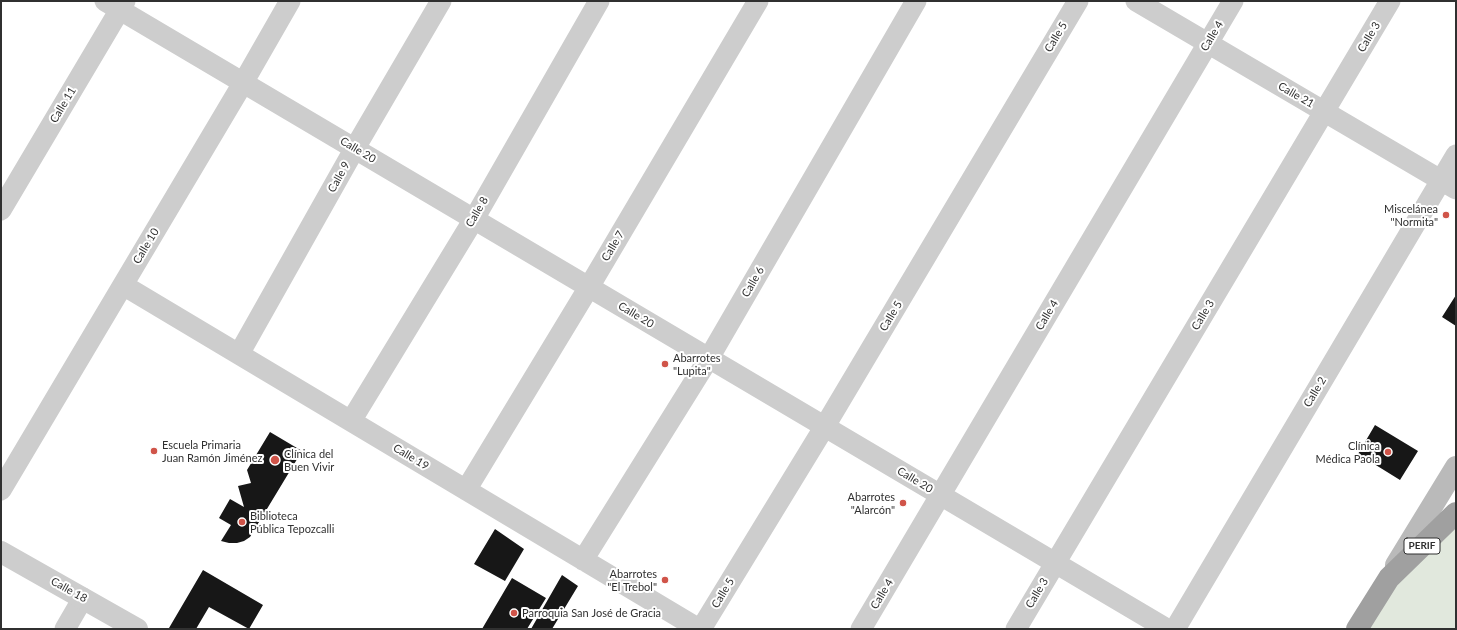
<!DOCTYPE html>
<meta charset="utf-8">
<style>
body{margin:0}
#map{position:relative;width:1457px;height:630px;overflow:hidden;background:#fff;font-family:Lato,sans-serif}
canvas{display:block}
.frame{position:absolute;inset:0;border:2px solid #303030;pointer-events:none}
</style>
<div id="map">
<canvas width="1457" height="630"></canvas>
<div class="frame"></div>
</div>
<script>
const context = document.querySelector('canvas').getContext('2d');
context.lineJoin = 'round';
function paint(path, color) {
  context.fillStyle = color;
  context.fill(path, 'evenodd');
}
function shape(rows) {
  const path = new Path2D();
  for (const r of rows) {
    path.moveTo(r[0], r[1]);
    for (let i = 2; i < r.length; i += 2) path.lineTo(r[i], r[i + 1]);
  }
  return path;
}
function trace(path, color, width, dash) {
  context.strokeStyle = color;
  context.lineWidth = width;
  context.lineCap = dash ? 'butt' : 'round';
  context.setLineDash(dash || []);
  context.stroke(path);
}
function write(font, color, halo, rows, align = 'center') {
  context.font = font + ' Lato,sans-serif';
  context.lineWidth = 4;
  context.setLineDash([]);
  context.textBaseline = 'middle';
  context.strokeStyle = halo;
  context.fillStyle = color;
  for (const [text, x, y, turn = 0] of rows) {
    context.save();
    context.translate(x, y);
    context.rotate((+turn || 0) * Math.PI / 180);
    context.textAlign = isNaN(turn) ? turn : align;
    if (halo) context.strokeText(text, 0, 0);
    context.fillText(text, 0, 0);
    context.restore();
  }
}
paint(shape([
 [1456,512,1456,629,1350,629]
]), '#e1e8dd');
paint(shape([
 [1456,295,1456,326,1442,317],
 [1375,425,1418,451,1400,480,1358,454],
 [270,432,302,451,250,537,244,541,237,543,229,543,221,541,231,525,219,518,230,499,244,507,238,486,251,483,247,470],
 [495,529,524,549,505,581,474,564],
 [203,570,263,605,249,629,209,607,196,629,172,629,169,628],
 [562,575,578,586,552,629,531,629],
 [512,578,546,598,527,629,482,629]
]), '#171717');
trace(shape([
 [105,1,1167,629],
 [1136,1,1456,189],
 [1,210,125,1],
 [123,285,699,629],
 [239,354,355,148,441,1],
 [351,421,474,219,599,1],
 [1,490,243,83,290,1],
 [466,490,589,287,758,1],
 [583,560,709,358,916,1],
 [65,629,83,598],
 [701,629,825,426,1078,1],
 [861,629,1233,1],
 [1016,629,1390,1],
 [1175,629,1456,155]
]), '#cdcdcd', 21);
trace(shape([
 [1,552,137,629]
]), '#cdcdcd', 22);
trace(shape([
 [1396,565,1456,467]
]), '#bababa', 22);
trace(shape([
 [1357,629,1389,578,1456,513]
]), '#a0a0a0', 22);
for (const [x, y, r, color] of [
 [1446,215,4,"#d05449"],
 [665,364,4,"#d05449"],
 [154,451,4,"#d05449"],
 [1388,452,4,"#d05449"],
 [275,460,5,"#d05449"],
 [903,503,4,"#d05449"],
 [242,522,4,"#d05449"],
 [665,580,4,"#d05449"],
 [514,613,4,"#d05449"]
]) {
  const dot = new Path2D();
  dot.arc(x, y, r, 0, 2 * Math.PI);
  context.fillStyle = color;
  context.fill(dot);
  trace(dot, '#fff', 1.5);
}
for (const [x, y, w] of [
 [1422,546,36]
]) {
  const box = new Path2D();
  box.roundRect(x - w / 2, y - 8, w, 16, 3);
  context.fillStyle = '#fff';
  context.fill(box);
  trace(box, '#303030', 1);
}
write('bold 10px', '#303030', null, [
 ["PERIF",1422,546]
]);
write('11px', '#303030', '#fff', [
 ["Calle 4",1212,36,-59],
 ["Calle 5",1056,37,-59],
 ["Calle 3",1369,37,-59],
 ["Calle 21",1296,95,30],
 ["Calle 11",63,105,-59],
 ["Calle 20",358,150,31],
 ["Calle 9",339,177,-61],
 ["Calle 8",477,212,-60],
 ["Calle 10",146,246,-59],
 ["Calle 7",613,246,-59],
 ["Calle 6",753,282,-60],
 ["Calle 20",636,315,31],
 ["Calle 4",1047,315,-59],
 ["Calle 3",1203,315,-59],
 ["Calle 5",891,316,-59],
 ["Calle 2",1315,392,-59],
 ["Calle 19",411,457,31],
 ["Calle 20",915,480,31],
 ["Calle 18",69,590,29],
 ["Calle 5",723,593,-59],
 ["Calle 3",1037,593,-59],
 ["Calle 4",882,594,-59]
]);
write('11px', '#303030', '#fff', [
 ["Miscelánea",1438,209,"right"],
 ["\"Normita\"",1438,222,"right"],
 ["Abarrotes",673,358],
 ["\"Lupita\"",673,371],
 ["Escuela Primaria",162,445],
 ["Juan Ramón Jiménez",162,458],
 ["Clínica",1380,446,"right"],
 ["Médica Paola",1380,459,"right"],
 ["Clínica del",284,454],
 ["Buen Vivir",284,467],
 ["Abarrotes",895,497,"right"],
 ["\"Alarcón\"",895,510,"right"],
 ["Biblioteca",250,516],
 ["Pública Tepozcalli",250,529],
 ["Abarrotes",657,574,"right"],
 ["\"El Trebol\"",657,587,"right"],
 ["Parroquia San José de Gracia",522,613]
], 'left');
</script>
